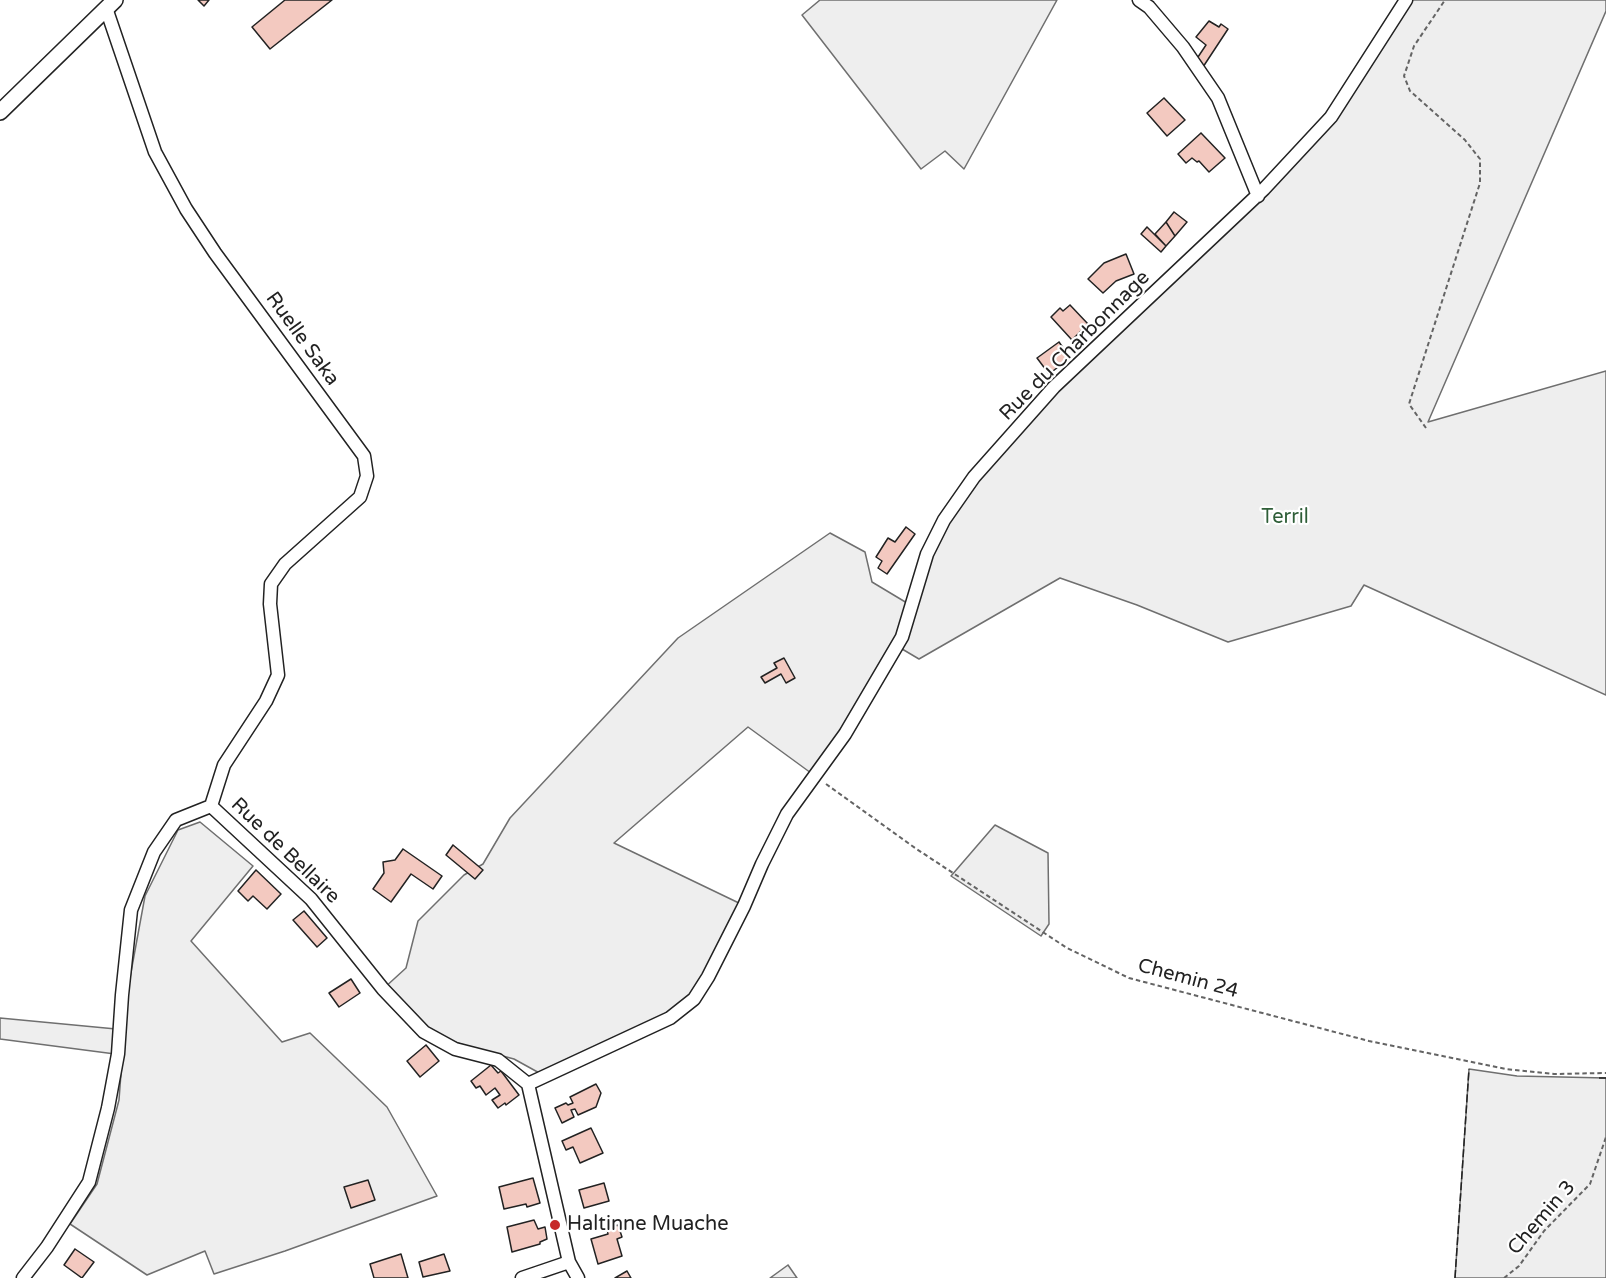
<!DOCTYPE html>
<style>
body{margin:0}
canvas{display:block;background:#fff}
</style>
<canvas width="1606" height="1278"></canvas>
<script>
const context = document.querySelector('canvas').getContext('2d');
context.lineJoin = 'round';
function paint(path, color) {
  context.fillStyle = color;
  context.fill(path, 'evenodd');
}
function shape(rows) {
  const path = new Path2D();
  for (const r of rows) {
    path.moveTo(r[0], r[1]);
    for (let i = 2; i < r.length; i += 2) path.lineTo(r[i], r[i + 1]);
  }
  return path;
}
function trace(path, color, width, dash) {
  context.strokeStyle = color;
  context.lineWidth = width;
  context.lineCap = dash ? 'butt' : 'round';
  context.setLineDash(dash || []);
  context.stroke(path);
}
function write(font, color, halo, rows, align = 'center') {
  context.font = font + ' "Varela Round",sans-serif';
  context.lineWidth = 4.5;
  context.setLineDash([]);
  context.textBaseline = 'middle';
  context.strokeStyle = halo;
  context.fillStyle = color;
  for (const [text, x, y, turn = 0] of rows) {
    context.save();
    context.translate(x, y);
    context.rotate((+turn || 0) * Math.PI / 180);
    context.textAlign = isNaN(turn) ? turn : align;
    if (halo) context.strokeText(text, 0, 0);
    context.fillText(text, 0, 0);
    context.restore();
  }
}
const green = shape([
 [820,0,1057,0,964,169,945,151,921,169,802,15,820,0],
 [1409,0,1606,0,1606,11,1428,422,1606,371,1606,695,1364,585,1351,606,1228,642,1137,605,1060,578,919,659,897,646,944,520,1054,387,1331,117,1409,0],
 [830,533,865,552,872,582,907,603,894,641,843,730,811,773,748,727,614,843,741,904,701,979,690,995,663,1018,543,1075,514,1059,473,1048,424,1032,383,989,406,968,418,921,464,875,483,864,510,818,678,638,830,533],
 [200,822,253,866,191,941,282,1042,310,1033,387,1107,437,1196,285,1251,214,1274,205,1251,147,1275,70,1224,97,1184,119,1100,127,994,145,896,178,830,200,822],
 [995,825,1048,853,1049,924,1041,936,951,876,995,825],
 [0,1018,116,1029,115,1054,0,1039,0,1018],
 [1469,1069,1517,1076,1606,1078,1606,1278,1455,1278,1469,1069],
 [788,1265,797,1278,770,1278,788,1265]
]);
paint(green, '#eee');
trace(green, '#6f6f6f', 1.5);
const building = shape([
 [198,0,209,0,204,6,198,0],
 [285,0,332,0,270,49,252,27,285,0],
 [1209,21,1219,27,1221,24,1228,29,1203,67,1196,60,1206,45,1196,37,1209,21],
 [1164,98,1185,120,1167,136,1147,113,1164,98],
 [1201,133,1225,158,1209,172,1199,161,1197,162,1192,158,1186,163,1178,154,1201,133],
 [1174,212,1187,222,1175,236,1166,222,1174,212],
 [1166,222,1175,236,1166,246,1155,234,1166,222],
 [1147,227,1166,246,1161,252,1141,234,1147,227],
 [1126,254,1134,274,1116,281,1103,293,1088,279,1104,263,1126,254],
 [1070,305,1088,324,1072,340,1051,317,1060,308,1063,311,1070,305],
 [1059,342,1070,358,1049,374,1037,358,1059,342],
 [906,527,915,534,887,574,878,568,882,561,876,557,888,538,895,542,906,527],
 [784,658,795,678,786,683,781,674,765,683,761,677,777,668,774,663,784,658],
 [453,845,483,870,475,879,446,855,453,845],
 [403,849,442,876,433,889,411,874,391,902,373,889,384,873,383,862,395,860,403,849],
 [256,870,281,894,267,909,253,896,248,901,238,891,256,870],
 [304,911,327,938,317,947,293,920,304,911],
 [351,979,360,993,339,1007,329,993,351,979],
 [426,1045,439,1061,420,1077,407,1061,426,1045],
 [491,1065,498,1073,501,1071,519,1095,506,1105,505,1103,498,1108,492,1100,500,1095,495,1088,486,1095,480,1086,476,1088,471,1081,491,1065],
 [596,1084,601,1093,596,1107,578,1115,575,1109,571,1110,574,1117,562,1123,555,1108,566,1103,568,1105,573,1103,570,1097,596,1084],
 [591,1128,603,1153,580,1163,573,1147,566,1150,562,1141,591,1128],
 [533,1178,540,1203,527,1207,526,1204,504,1209,499,1187,533,1178],
 [368,1180,375,1200,351,1208,344,1187,368,1180],
 [604,1183,609,1201,584,1208,579,1190,604,1183],
 [534,1220,538,1229,545,1227,547,1239,540,1242,540,1244,512,1252,507,1227,534,1220],
 [618,1225,622,1237,617,1239,622,1256,598,1264,591,1239,608,1234,607,1228,618,1225],
 [75,1249,94,1262,82,1278,64,1265,75,1249],
 [401,1254,408,1278,374,1278,370,1264,401,1254],
 [444,1254,450,1271,423,1277,419,1262,444,1254],
 [627,1271,631,1278,615,1278,627,1271]
]);
paint(building, '#f3c9c0');
trace(building, '#222', 1.5);
const minor = shape([
 [1139,0,1149,7,1183,47,1218,98,1258,196],
 [106,8,155,152,186,209,215,253,364,456,367,476,360,497,285,564,271,584,270,604,278,675,266,701,224,765,211,806],
 [211,806,311,899,383,989,424,1032,455,1049,498,1060,528,1084,569,1262,578,1278],
 [528,1084,670,1018,694,999,708,977,744,906,762,864,787,814,845,734,902,637,927,554,944,520,974,477,1054,387,1264,189,1331,117,1406,0],
 [23,1278,47,1247,89,1182,108,1108,118,1054,122,995,131,910,154,852,176,820,211,806],
 [522,1278,569,1262]
]);
const tertiary = shape([
 [0,112,115,0]
]);
trace(minor, '#222', 15);
trace(tertiary, '#222', 18);
trace(shape([
 [1426,428,1409,404,1480,183,1480,159,1465,140,1410,91,1404,76,1414,46,1445,0],
 [826,784,915,848,1067,948,1129,978,1369,1041,1506,1069,1554,1074,1606,1073],
 [1504,1278,1519,1266,1544,1231,1590,1184,1606,1137]
]), '#646464', 2, [4.5, 3]);
trace(minor, '#fff', 12);
trace(tertiary, '#fff', 15);
trace(shape([
 [1599,1078,1606,1078],
 [1455,1278,1469,1069]
]), '#222', 1.5, [8, 3]);
for (const [x, y, r, color] of [
 [555,1225,6,"#c62828"]
]) {
  const dot = new Path2D();
  dot.arc(x, y, r, 0, 2 * Math.PI);
  context.fillStyle = color;
  context.fill(dot);
  trace(dot, '#fff', 2);
}
write('20px', '#222', '#fff', [
 ["Ruelle Saka",302,339,54],
 ["Rue du Charbonnage",1075,346,-45],
 ["Rue de Bellaire",285,851,44],
 ["Chemin 24",1188,979,15],
 ["Chemin 3",1542,1218,-49]
]);
write('20px', '#2f5e38', '#fff', [
 ["Terril",1285,518]
]);
write('20px', '#222', '#fff', [
 ["Haltinne Muache",567,1225]
], 'left');
</script>
